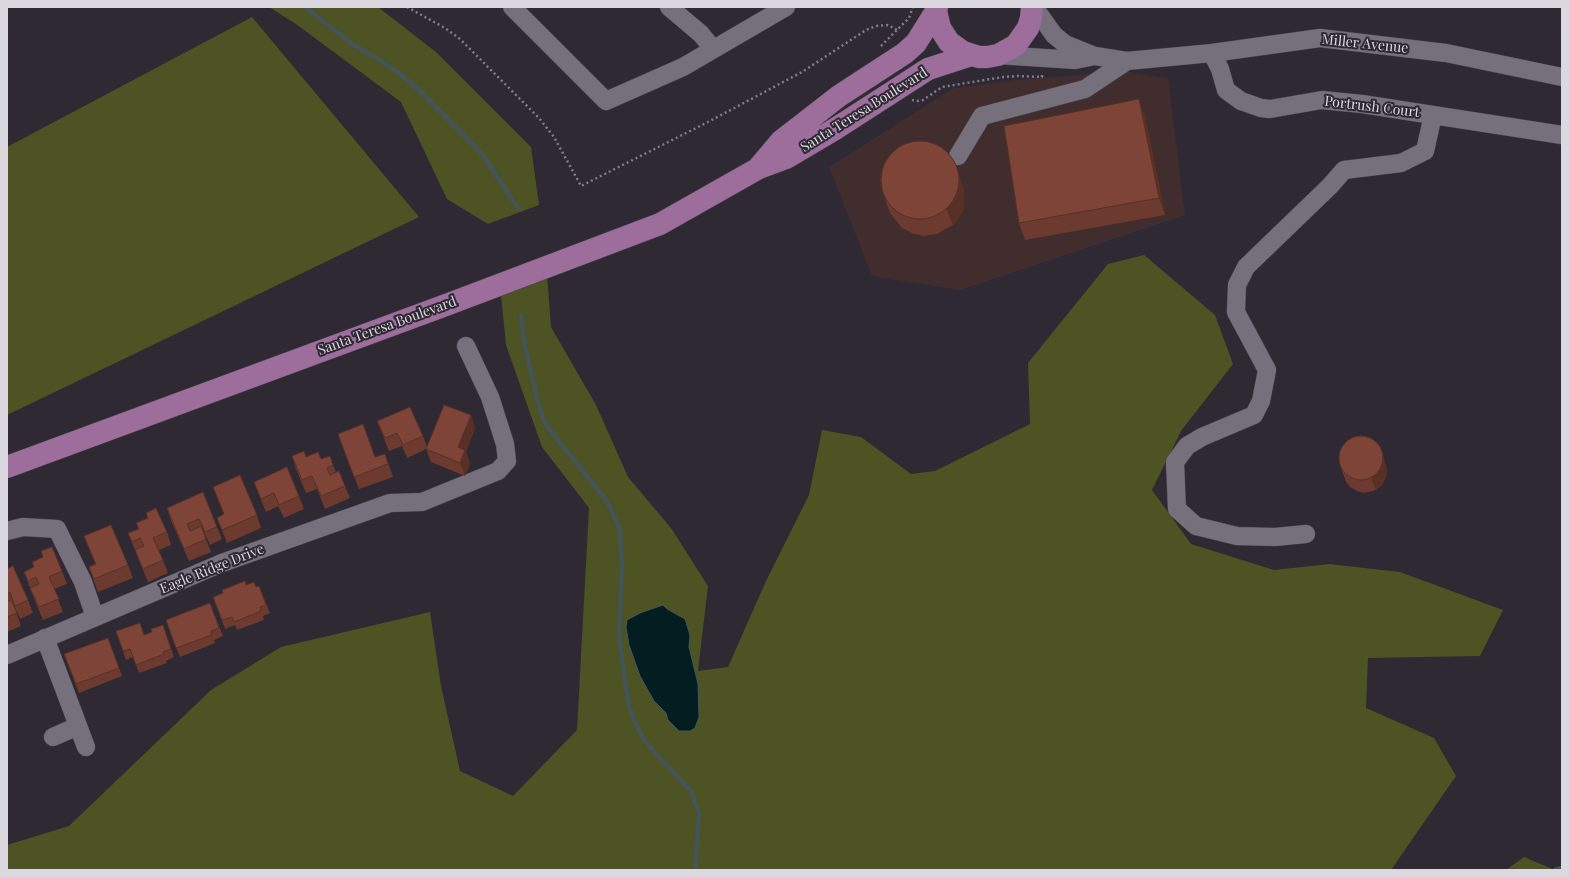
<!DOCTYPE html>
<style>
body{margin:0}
#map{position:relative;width:1569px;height:877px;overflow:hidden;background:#2f2934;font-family:"Playfair Display",serif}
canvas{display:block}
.frame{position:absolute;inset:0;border:8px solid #dbd8df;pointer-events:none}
</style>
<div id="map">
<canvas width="1569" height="877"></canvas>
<div class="frame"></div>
</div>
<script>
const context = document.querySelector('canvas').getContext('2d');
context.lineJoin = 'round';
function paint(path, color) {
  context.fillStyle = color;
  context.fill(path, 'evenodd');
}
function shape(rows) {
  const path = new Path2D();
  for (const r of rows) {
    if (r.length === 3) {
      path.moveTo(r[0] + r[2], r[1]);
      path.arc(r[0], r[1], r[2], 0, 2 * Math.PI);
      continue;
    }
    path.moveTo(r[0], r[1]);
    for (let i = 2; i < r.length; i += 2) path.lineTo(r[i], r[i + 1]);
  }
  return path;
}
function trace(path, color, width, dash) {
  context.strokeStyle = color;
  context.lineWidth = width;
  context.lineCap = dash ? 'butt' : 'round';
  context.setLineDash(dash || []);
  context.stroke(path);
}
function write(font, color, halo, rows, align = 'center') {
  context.font = font + ' "Playfair Display",serif';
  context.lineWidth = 4;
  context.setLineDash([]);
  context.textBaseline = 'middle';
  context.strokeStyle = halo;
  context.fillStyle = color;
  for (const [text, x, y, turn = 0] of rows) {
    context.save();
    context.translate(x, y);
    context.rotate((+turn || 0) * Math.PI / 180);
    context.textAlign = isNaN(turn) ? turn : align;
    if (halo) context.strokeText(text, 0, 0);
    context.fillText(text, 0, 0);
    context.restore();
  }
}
paint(shape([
 [1121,71,1168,78,1185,215,960,290,872,276,829,167,954,88,1018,80]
]), '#412d2d');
paint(shape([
 [269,7,378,7,436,52,531,147,539,205,488,224,447,199,401,102,296,24],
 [252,17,419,217,7,415,7,147],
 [1144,255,1215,315,1233,364,1181,431,1152,490,1191,544,1274,570,1330,564,1400,572,1503,610,1480,656,1368,658,1366,708,1434,738,1456,776,1391,870,7,870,7,845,69,826,211,690,281,647,430,612,441,686,460,771,513,796,577,730,589,508,542,447,506,345,501,295,547,275,551,327,596,405,628,477,671,528,708,586,698,671,728,667,766,581,809,495,822,430,861,437,911,474,935,471,1030,424,1028,363,1108,264],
 [1524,857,1555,870,1506,870]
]), '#4d5322');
const water = shape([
 [663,605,667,609,685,619,690,635,689,647,698,684,699,717,695,728,690,731,679,731,668,720,666,713,654,701,640,676,629,645,626,627,627,620,640,613,663,605]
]);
paint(water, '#031d21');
trace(water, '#44555a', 1);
trace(shape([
 [305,7,355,46,378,59,399,73,418,89,482,154,518,208],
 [521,315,524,341,538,403,543,419,549,429,607,501,620,530,622,568,619,638,629,706,634,720,644,740,657,755,691,791,699,814,695,870],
 [1555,870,1562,868]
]), '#44555a', 4.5);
const minor = shape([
 [512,7,606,101,683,67,786,7],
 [669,7,701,34,713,49],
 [1034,7,1054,35,1065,44,1095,56,1127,61,1212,53,1320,38,1446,53,1562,77],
 [1212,53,1220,69,1226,90,1241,101,1261,108,1270,109,1322,100,1362,104,1562,135],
 [998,55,1075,60,1095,56],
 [958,156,982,116,1085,89,1127,61],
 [7,531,23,527,57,529,83,582,95,617],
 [1306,534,1275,537,1237,536,1196,526,1177,509,1175,462,1187,446,1202,437,1254,415,1261,401,1267,370,1236,312,1237,285,1246,267,1330,186,1344,170,1401,163,1425,151,1433,115],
 [45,638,86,747],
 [7,655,222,563,390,503,422,502,498,471,507,461,505,444,490,397,466,346],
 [53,737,78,726]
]);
const major = shape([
 [937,7,936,11,940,28,949,42,963,52,979,57,987,57,998,55,1016,45,1028,28,1031,18,1032,7],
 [759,167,781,141,839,96,905,53,916,43,936,11],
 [7,467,446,305,660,224,759,168,786,158,835,129,928,69,971,55]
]);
trace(minor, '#4a454f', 19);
trace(major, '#4a454f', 23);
trace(shape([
 [407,7,445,28,460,39,539,118,554,137,581,186,708,122,802,72,866,30,876,26,888,25,897,30],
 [881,46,909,18,913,7],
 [912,100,917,101,923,100,942,87,1003,77,1018,76,1042,77,1042,72]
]), '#827d86', 2.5, [2, 3]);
trace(minor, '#76707d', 18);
trace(major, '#9d6d9c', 22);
paint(shape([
 [1145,116,1165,215,1025,240,1019,223],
 [954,161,964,191,964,207,961,214,953,225,937,234,924,236,914,234,902,228,890,213,884,196],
 [471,415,475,428,466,452,470,463,465,476,431,462,426,449,407,458,402,446,389,451,377,421,423,436,427,447],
 [338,434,375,457,385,454,393,477,359,489],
 [1380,446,1387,470,1386,477,1382,485,1376,490,1364,493,1357,491,1350,487,1346,482,1339,462],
 [292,456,306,457,321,459,333,465,336,472,345,486,350,498,325,509,317,489,306,493,296,469],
 [254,482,299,496,304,509,284,518,278,506,266,512],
 [213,487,257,515,261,528,227,543,217,518,224,515],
 [203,492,217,527,222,539,210,545,204,532,203,532,211,552,189,561,171,521,167,508],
 [136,523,167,532,171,545,159,550,168,573,148,582,128,533,139,529],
 [84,536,128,565,133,578,98,592,89,567,95,564],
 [32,562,62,571,67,584,54,589,63,612,43,620,35,601,24,572,34,568],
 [7,569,28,600,33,613,20,619,14,605,14,606,21,626,7,632],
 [246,585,256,587,259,586,270,613,263,616,264,620,237,630,235,625,225,629,213,597],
 [210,603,223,636,214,640,215,643,180,657,166,620],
 [163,625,174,657,166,661,167,663,139,673,133,657,126,660,116,631,144,635,152,632],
 [108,638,122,676,79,693,64,654]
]), '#6c3a2f');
paint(shape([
 [1139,99,1145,116,1165,215,1159,198],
 [954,161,964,191,964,207,961,214,953,225,946,208],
 [471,415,475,428,466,452,470,463,465,476,460,463,458,447],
 [1380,446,1387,470,1386,477,1382,485,1376,490,1371,477]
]), '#583026');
const building = shape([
 [1139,99,1159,198,1019,223,1004,126,1139,99],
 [920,180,39],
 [444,405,471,415,458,447,465,450,460,463,426,449,444,405],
 [410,407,423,436,403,445,397,433,385,438,377,421,410,407],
 [363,424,375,457,385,454,388,464,354,477,338,434,363,424],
 [1361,458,22],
 [304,451,306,457,318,452,321,459,330,456,333,465,327,468,330,475,339,471,345,486,321,496,312,476,302,480,292,456,304,451],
 [287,467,299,496,279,505,274,493,261,499,254,482,287,467],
 [240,475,257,515,222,530,217,518,224,514,213,487,240,475],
 [203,492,217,527,205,532,199,519,187,524,190,531,201,526,206,539,184,549,167,508,203,492],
 [156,508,167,532,153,538,163,560,143,569,135,550,144,546,140,538,132,542,128,533,139,529,136,523,148,518,146,513,156,508],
 [111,525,128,565,94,579,89,567,96,564,84,536,111,525],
 [52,547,62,571,49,577,59,599,39,607,30,588,39,584,36,577,28,581,24,572,34,567,32,562,43,557,41,551,52,547],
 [13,566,28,600,15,606,10,592,7,594,7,569,13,566],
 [245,581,246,585,254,582,256,587,259,586,266,605,260,607,261,611,234,622,232,617,222,620,213,597,223,593,222,590,245,581],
 [11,600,17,613,7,617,7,602,11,600],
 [210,603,219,628,211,631,212,635,176,648,166,620,210,603],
 [140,623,144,635,152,632,151,629,163,625,171,649,163,652,164,654,136,665,130,649,123,651,116,631,140,623],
 [108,638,119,668,76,684,64,654,108,638]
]);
paint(building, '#7d4437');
trace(building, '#583026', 1);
write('14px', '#dbd8df', '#2f2934', [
 ["Miller Avenue",1365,44,6],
 ["Portrush Court",1372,107,7],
 ["Santa Teresa Boulevard",864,110,-32],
 ["Santa Teresa Boulevard",387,326,-20],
 ["Eagle Ridge Drive",212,569,-22]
]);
</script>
